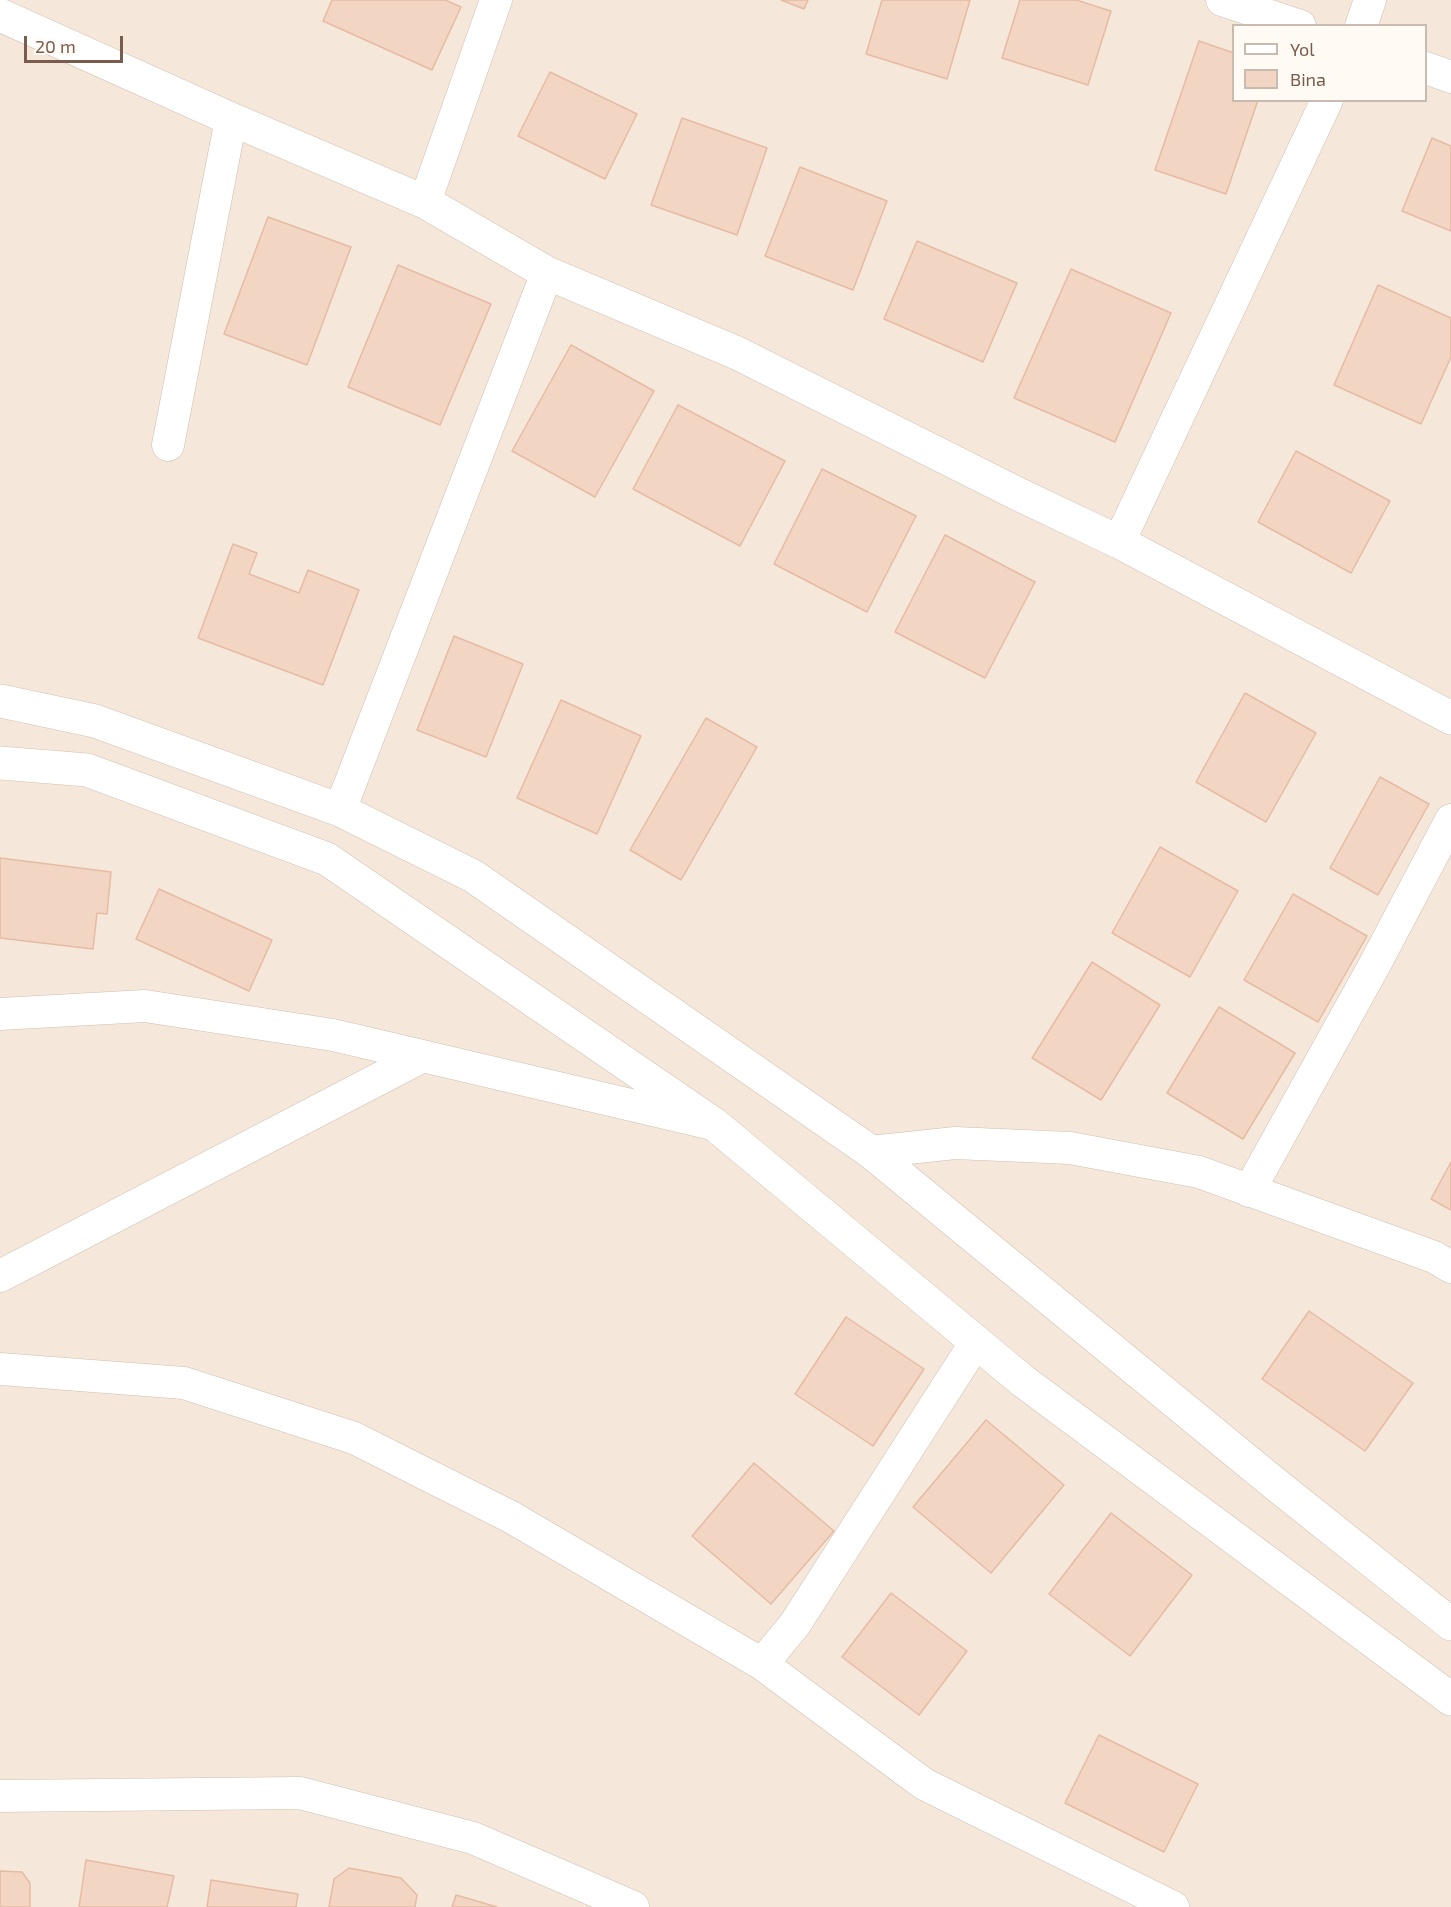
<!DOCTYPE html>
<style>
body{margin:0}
#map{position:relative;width:1451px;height:1907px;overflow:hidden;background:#fdf6ec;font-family:"Exo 2",sans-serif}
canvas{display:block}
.legend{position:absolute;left:1232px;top:24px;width:195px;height:78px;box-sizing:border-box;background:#fffaf3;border:2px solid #cabbb1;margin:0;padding:8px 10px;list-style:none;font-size:18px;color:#7a5c4d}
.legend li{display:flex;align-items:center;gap:12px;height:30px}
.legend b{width:30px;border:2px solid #cabbb1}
.scale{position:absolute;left:24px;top:36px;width:99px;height:27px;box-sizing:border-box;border:3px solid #7a5c4d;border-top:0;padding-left:8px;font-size:18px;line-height:21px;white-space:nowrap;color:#7a5c4d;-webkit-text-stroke:4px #fffaf3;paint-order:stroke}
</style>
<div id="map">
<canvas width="1451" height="1907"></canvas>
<ul class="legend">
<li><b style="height:8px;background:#fff"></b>Yol</li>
<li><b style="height:16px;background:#f3d5c3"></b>Bina</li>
</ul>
<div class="scale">20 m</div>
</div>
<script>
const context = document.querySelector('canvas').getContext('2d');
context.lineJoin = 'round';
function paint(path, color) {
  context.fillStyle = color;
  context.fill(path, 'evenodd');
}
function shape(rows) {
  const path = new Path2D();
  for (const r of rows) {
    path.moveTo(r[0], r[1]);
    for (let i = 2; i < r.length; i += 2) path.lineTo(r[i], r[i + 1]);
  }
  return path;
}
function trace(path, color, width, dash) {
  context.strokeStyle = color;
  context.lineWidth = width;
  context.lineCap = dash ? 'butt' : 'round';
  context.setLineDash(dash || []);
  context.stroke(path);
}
paint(shape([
 [0,0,1451,0,1451,1907,0,1907],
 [1234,26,1426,26,1426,100,1234,100]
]), '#f5e8da');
const building = shape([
 [332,0,445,0,461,7,432,70,323,21,332,0],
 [781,0,808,0,804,9,781,0],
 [882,0,970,0,947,79,866,54,882,0],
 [1020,0,1076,0,1111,11,1088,85,1002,58,1020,0],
 [1199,41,1234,53,1234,100,1258,100,1226,194,1155,170,1199,41],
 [550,72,637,114,605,179,518,136,550,72],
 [682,118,767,148,737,235,651,205,682,118],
 [1432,138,1451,146,1451,231,1402,211,1432,138],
 [800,167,887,201,853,290,765,256,800,167],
 [268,217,351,247,307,365,224,334,268,217],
 [917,241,1017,283,983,362,884,319,917,241],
 [398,265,491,304,440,425,348,387,398,265],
 [1071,269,1171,313,1115,442,1014,398,1071,269],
 [1378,285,1451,318,1451,357,1421,424,1334,385,1378,285],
 [571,345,654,391,595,497,512,451,571,345],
 [678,405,785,461,740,546,633,489,678,405],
 [1296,451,1390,501,1351,573,1258,522,1296,451],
 [822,469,916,516,867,612,774,564,822,469],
 [945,535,1035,582,985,678,895,632,945,535],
 [233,544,257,553,249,574,299,593,308,570,359,590,323,685,198,638,233,544],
 [454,636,523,664,486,757,417,730,454,636],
 [1245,693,1316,733,1266,822,1196,782,1245,693],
 [561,700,641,736,597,834,517,798,561,700],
 [706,718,757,747,681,880,630,850,706,718],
 [1380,777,1429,804,1378,895,1330,868,1380,777],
 [1160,847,1238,891,1190,977,1112,933,1160,847],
 [0,858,111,872,107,914,97,913,93,949,0,938,0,858],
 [159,889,272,940,249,991,136,939,159,889],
 [1293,894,1367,936,1318,1022,1244,980,1293,894],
 [1092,962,1160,1005,1101,1100,1032,1058,1092,962],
 [1219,1007,1295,1053,1243,1139,1167,1093,1219,1007],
 [1451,1162,1451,1210,1431,1199,1451,1162],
 [1309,1311,1413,1383,1365,1451,1262,1379,1309,1311],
 [846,1317,924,1369,873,1446,795,1394,846,1317],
 [986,1420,1064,1485,991,1573,913,1507,986,1420],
 [754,1463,834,1531,771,1604,692,1536,754,1463],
 [1111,1513,1192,1575,1130,1656,1049,1594,1111,1513],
 [891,1593,967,1651,919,1715,842,1657,891,1593],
 [1099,1735,1198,1784,1164,1852,1065,1803,1099,1735],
 [86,1860,174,1876,167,1907,79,1907,86,1860],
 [349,1868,401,1878,417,1895,415,1907,329,1907,334,1879,349,1868],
 [0,1871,22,1872,30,1883,30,1907,0,1907,0,1871],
 [211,1880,298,1894,296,1907,207,1907,211,1880],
 [456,1895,497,1907,452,1907,456,1895]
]);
paint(building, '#f3d5c3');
trace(building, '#e6bba3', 1.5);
const street = shape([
 [1222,0,1300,26],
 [1361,26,1370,0],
 [1426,68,1451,77],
 [425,202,496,0],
 [168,445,231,119],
 [1119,542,1327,100],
 [340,810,547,273],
 [0,1014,145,1006,333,1035,712,1124],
 [871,1152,955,1143,1070,1148,1199,1172,1434,1257,1451,1267],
 [1249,1191,1374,966,1451,820],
 [0,1276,423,1056],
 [0,1369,184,1383,354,1438,511,1517,762,1664,924,1784,1173,1907],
 [762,1664,795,1624,976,1342],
 [0,1796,300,1793,473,1838,633,1907]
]);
const secondary = shape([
 [0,15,231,119,425,202,547,273,737,353,1018,494,1119,542,1451,718],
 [0,701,95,721,340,810,473,876,871,1152,1274,1483,1451,1624],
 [0,763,87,770,327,859,714,1124,1023,1381,1451,1699]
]);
trace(street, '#d1beb0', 33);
trace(secondary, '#d6c0b0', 34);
trace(street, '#fff', 32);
trace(secondary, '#fff', 33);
</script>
